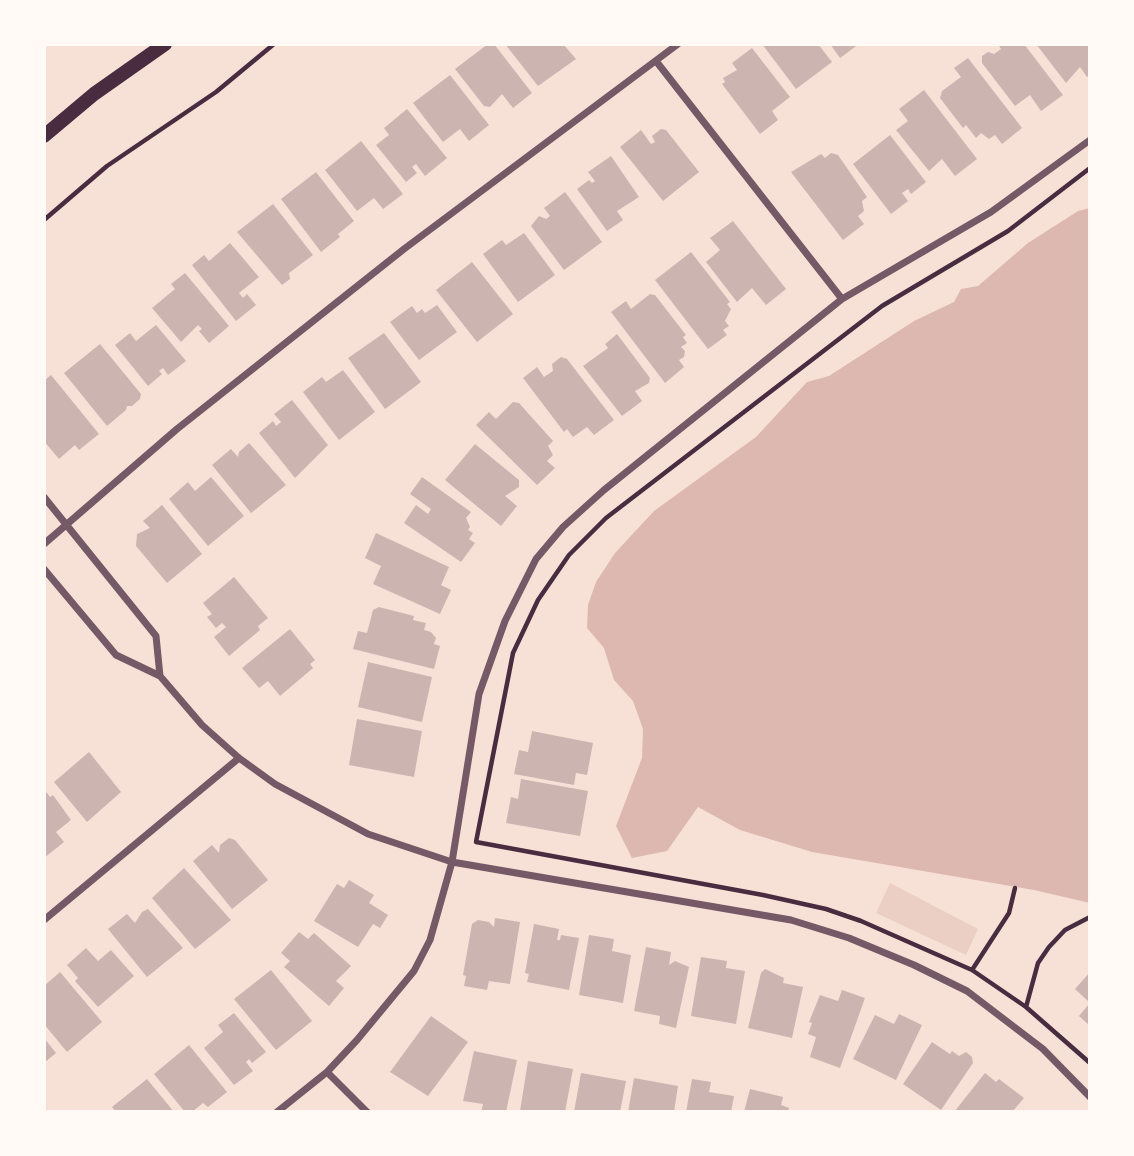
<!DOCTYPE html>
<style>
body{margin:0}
#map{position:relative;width:1134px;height:1156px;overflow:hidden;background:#f7e1d7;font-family:"Space Grotesk",sans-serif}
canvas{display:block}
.frame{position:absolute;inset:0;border:46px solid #fffaf5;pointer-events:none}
</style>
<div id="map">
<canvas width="1134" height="1156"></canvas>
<div class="frame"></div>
</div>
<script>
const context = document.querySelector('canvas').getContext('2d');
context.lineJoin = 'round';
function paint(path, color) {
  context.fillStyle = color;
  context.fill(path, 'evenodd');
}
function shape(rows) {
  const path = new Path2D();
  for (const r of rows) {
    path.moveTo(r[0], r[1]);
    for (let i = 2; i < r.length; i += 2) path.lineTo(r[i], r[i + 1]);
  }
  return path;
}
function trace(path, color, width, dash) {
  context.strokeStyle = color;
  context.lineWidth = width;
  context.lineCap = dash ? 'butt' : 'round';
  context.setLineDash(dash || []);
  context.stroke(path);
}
paint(shape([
 [890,883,978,929,966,955,876,913]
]), '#ebcfc5');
paint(shape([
 [1090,208,1090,903,1034,890,812,852,740,830,698,807,667,851,632,858,616,826,642,758,643,729,633,701,614,680,604,648,587,628,588,605,596,582,615,553,654,511,756,437,807,382,829,376,914,321,954,302,961,289,978,286,1028,243,1078,211]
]), '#dcb8b0');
paint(shape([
 [488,44,494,44,532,93,513,108,502,94,490,107,484,106,455,69],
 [505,44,563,44,576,59,538,86],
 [762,44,818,44,832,62,796,89],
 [830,44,859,44,840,58],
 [998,44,1024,44,1063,95,1041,111,1030,95,1015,106,982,63,982,56,988,52,994,54,1001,49],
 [1036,44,1090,44,1090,75,1087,77,1080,67,1066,83],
 [752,48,790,97,772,111,778,120,760,134,722,84,725,82,723,78,737,70,732,63],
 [968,58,1022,128,1002,144,995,135,989,139,981,133,976,138,966,125,963,128,940,98,942,91,961,77,954,68],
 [450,75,489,125,469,141,460,129,443,142,413,103],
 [924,90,977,159,955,176,942,159,929,171,896,130,908,121,899,109],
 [407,109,447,158,425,176,416,164,412,167,417,173,406,182,376,145,389,135,384,128],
 [661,129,666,130,699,172,663,201,620,147,641,130,651,144,655,142,652,136],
 [890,135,926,182,911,194,908,189,902,193,908,201,891,214,853,164],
 [361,141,403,194,383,209,374,198,357,211,325,170],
 [831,153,838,155,867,197,862,201,864,211,858,216,864,224,843,240,791,172,821,154,825,158],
 [611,156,639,197,617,211,623,220,607,231,577,189,589,180,592,183,595,181,588,172],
 [316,172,354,221,338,234,340,237,321,252,281,199],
 [565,192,602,242,564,270,531,226,539,216,546,219,550,216,544,208],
 [273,204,313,255,289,273,290,279,282,285,237,232],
 [733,221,786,289,766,305,752,288,737,302,706,262,720,250,710,238],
 [524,233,555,275,518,302,483,254,502,240,506,245],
 [230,243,259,277,239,293,243,298,247,294,256,305,236,321,192,265,204,255,209,261],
 [691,252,730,302,727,304,731,309,725,321,729,326,723,330,727,335,708,349,655,280],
 [472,262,513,314,477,342,436,290],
 [185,273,229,326,209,343,199,331,202,329,198,325,181,342,152,308,175,289,171,284],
 [650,294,655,295,686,335,683,337,687,343,681,347,685,351,684,357,679,360,684,367,665,383,611,312,626,301,631,309],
 [437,305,457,332,419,360,390,322,412,306,417,313,422,309,425,313],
 [156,325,186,361,168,375,163,368,159,371,162,374,148,386,115,345,130,333,136,341],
 [384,333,421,382,385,409,348,358],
 [617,334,650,378,649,383,635,391,642,401,622,416,583,366,608,348,605,344],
 [100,344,141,394,140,399,132,406,127,406,126,410,107,426,64,373],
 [561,357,567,359,614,420,594,435,587,427,573,437,567,429,564,432,523,378,537,367,544,377,553,371,552,364],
 [343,370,375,412,339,440,303,392,322,377,326,382],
 [51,375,99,434,79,450,75,445,59,459,44,441,44,381],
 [292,400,328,445,295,478,259,433,273,421,276,426,281,422,274,414],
 [513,402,519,403,553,441,548,446,553,455,547,461,555,468,537,485,476,425,489,412,496,419],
 [249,443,286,485,251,513,212,465,231,449,238,457,239,452],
 [475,444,519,480,519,487,505,496,517,506,501,526,445,480],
 [211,477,244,516,208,546,169,499,188,482,195,491],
 [422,477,471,512,466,518,470,527,468,530,473,533,469,539,475,543,461,562,404,523,416,505,428,514,431,509,410,494],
 [162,505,202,554,167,583,136,546,137,534,150,528,143,521],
 [376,533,449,567,441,585,451,590,440,614,373,584,381,566,365,558],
 [234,577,268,618,258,626,260,630,229,656,214,637,226,627,222,623,216,628,207,617,212,614,203,603],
 [379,607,414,616,413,620,426,623,424,630,431,632,436,638,434,644,440,646,434,669,353,649,358,631,367,633,373,610],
 [290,629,315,660,310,664,313,668,280,696,268,681,259,688,242,668],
 [368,662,432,677,422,722,358,707],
 [357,719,422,731,414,777,349,765],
 [532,731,593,743,587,775,576,773,574,785,514,774,519,750,528,752],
 [89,752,121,792,87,822,54,782],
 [521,779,588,791,580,836,506,823,511,797,518,799],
 [44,789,50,797,53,795,71,820,56,832,64,842,44,858],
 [229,838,235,840,268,880,232,909,193,861,212,845,219,853,220,845],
 [184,868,231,920,195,949,152,898],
 [349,880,374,895,369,903,388,915,380,928,373,924,358,947,314,921,337,884,344,888],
 [148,909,183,948,147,977,108,929,127,914,135,923,142,912],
 [495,918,520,922,510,984,489,981,487,990,464,986,466,976,463,975,472,924,478,920,489,922,494,927],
 [534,924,559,929,557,940,560,940,561,935,579,938,569,990,527,982,529,974,525,973],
 [299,932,308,939,314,933,351,966,336,981,344,988,329,1006,284,967,290,961,281,953],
 [589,935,614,939,612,951,631,955,623,1003,579,995],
 [646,947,671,952,669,965,675,961,689,967,676,1028,659,1024,660,1016,634,1011],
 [86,948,98,961,111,950,134,976,98,1007,75,981,78,978,67,965],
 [701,957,727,961,726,968,745,971,736,1024,691,1016],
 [765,969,784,978,783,983,803,987,792,1038,748,1028,761,973],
 [271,970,312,1021,276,1050,234,999],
 [60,972,102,1022,67,1052,44,1024,44,986],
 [1090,972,1090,1003,1075,989],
 [842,990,865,998,840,1068,810,1057,816,1037,808,1034,812,1023,809,1022,820,995,838,1001],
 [1090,1003,1090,1026,1079,1016],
 [234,1013,266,1052,252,1063,249,1059,246,1062,253,1071,234,1085,204,1048,223,1032,218,1025],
 [899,1014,922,1025,896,1080,853,1059,875,1015,894,1024],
 [431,1016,468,1042,428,1096,390,1072],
 [44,1038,56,1053,44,1063],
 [932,1042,950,1054,952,1051,959,1056,966,1052,972,1057,973,1063,941,1110,903,1084],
 [189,1045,227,1092,208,1107,203,1103,192,1112,185,1112,154,1074],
 [474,1051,517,1060,506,1112,481,1112,483,1104,463,1101],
 [528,1061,573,1069,565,1112,520,1111],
 [581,1073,626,1081,620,1112,574,1112],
 [985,1073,996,1082,999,1079,1024,1098,1012,1112,954,1112],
 [634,1078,678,1086,674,1112,628,1112],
 [147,1079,174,1112,116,1112,112,1107],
 [692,1079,711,1082,709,1092,734,1096,731,1112,686,1112],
 [750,1089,783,1097,781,1105,789,1108,788,1112,744,1112]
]), '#ccb4b1');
trace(shape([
 [1090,168,1008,231,882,306,606,518,569,555,538,600,513,653,476,842,763,895,826,909,861,921,972,970,1026,1007,1090,1063],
 [44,220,107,166,216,92,274,44],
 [972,970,1009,913,1015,888],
 [1026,1007,1038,963,1049,947,1065,930,1090,917]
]), '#4a2c40', 4.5);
trace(shape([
 [656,61,842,299],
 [44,497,156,636,160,676],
 [44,544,177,429,404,249,678,44],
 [44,569,116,655,160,676,202,725,239,758,275,784,368,834,452,862,791,920,849,938,914,965,967,991,1043,1049,1090,1097],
 [44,920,239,758],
 [327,1072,367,1112],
 [277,1112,327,1072,357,1040,414,971,430,940,452,862,479,694,505,621,536,559,563,527,604,490,842,299,991,212,1090,140]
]), '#755966', 7);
trace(shape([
 [44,136,94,94,165,44]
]), '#4a2c40', 14);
</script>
